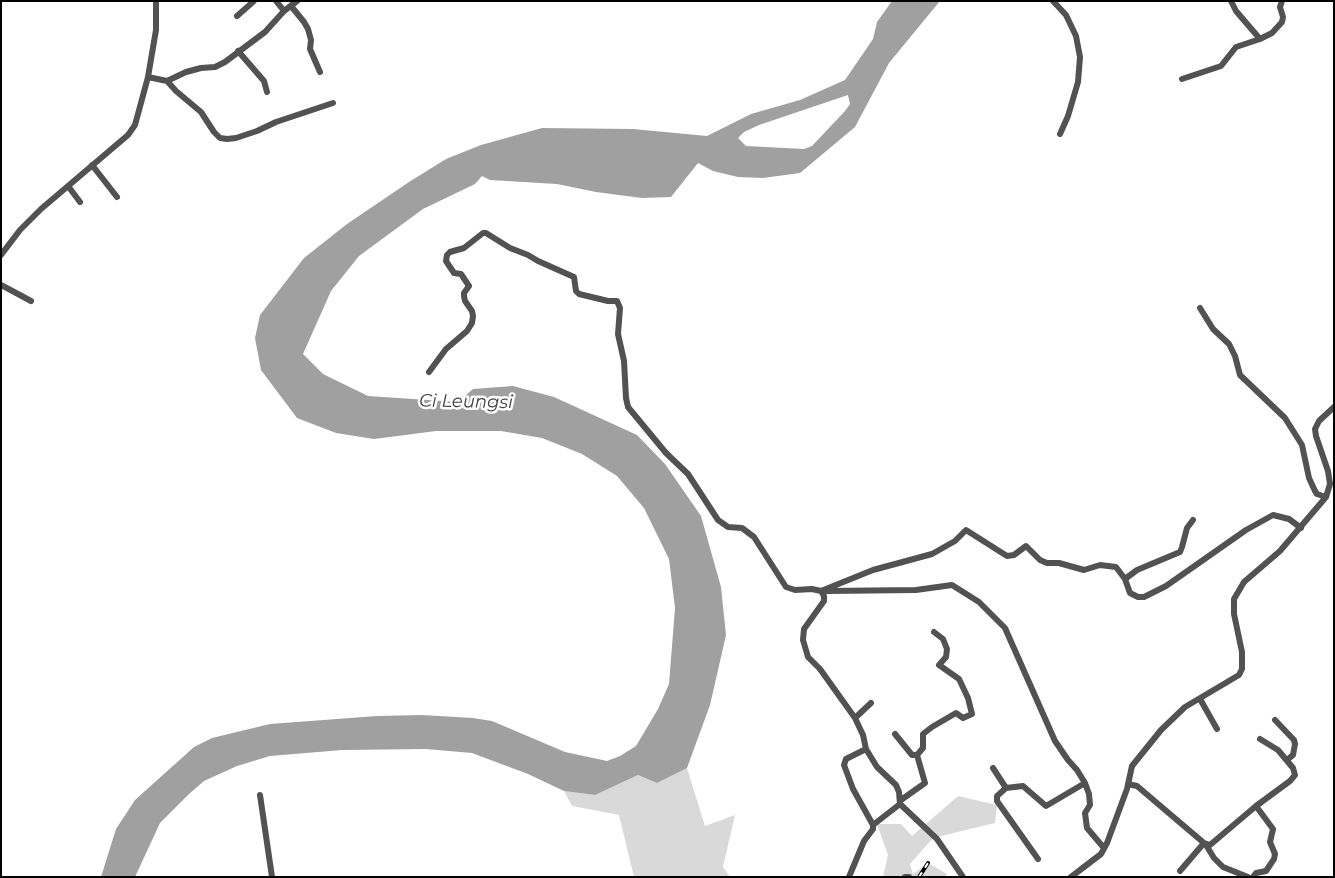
<!DOCTYPE html>
<style>
body{margin:0}
#map{position:relative;width:1335px;height:878px;overflow:hidden;background:#fff;font-family:Montserrat,sans-serif}
canvas{display:block}
.frame{position:absolute;inset:0;border:2px solid #000;pointer-events:none}
</style>
<div id="map">
<canvas width="1335" height="878"></canvas>
<div class="frame"></div>
</div>
<script>
const context = document.querySelector('canvas').getContext('2d');
context.lineJoin = 'round';
function paint(path, color) {
  context.fillStyle = color;
  context.fill(path, 'evenodd');
}
function shape(rows) {
  const path = new Path2D();
  for (const r of rows) {
    path.moveTo(r[0], r[1]);
    for (let i = 2; i < r.length; i += 2) path.lineTo(r[i], r[i + 1]);
  }
  return path;
}
function trace(path, color, width, dash) {
  context.strokeStyle = color;
  context.lineWidth = width;
  context.lineCap = dash ? 'butt' : 'round';
  context.setLineDash(dash || []);
  context.stroke(path);
}
function write(font, color, halo, rows, align = 'center') {
  context.font = font + ' Montserrat,sans-serif';
  context.lineWidth = 5;
  context.setLineDash([]);
  context.textBaseline = 'middle';
  context.strokeStyle = halo;
  context.fillStyle = color;
  for (const [text, x, y, turn = 0] of rows) {
    context.save();
    context.translate(x, y);
    context.rotate((+turn || 0) * Math.PI / 180);
    context.textAlign = isNaN(turn) ? turn : align;
    if (halo) context.strokeText(text, 0, 0);
    context.fillText(text, 0, 0);
    context.restore();
  }
}
paint(shape([
 [687,768,705,826,735,815,723,867,730,877,634,877,619,815,572,806,564,791,595,795,638,775,657,783],
 [958,796,997,805,995,823,933,838,910,864,913,874,928,863,947,874,946,877,883,877,888,855,877,824,901,824,912,836]
]), '#d9d9d9');
paint(shape([
 [892,1,940,1,889,63,855,127,800,173,763,178,738,177,713,171,698,163,671,197,642,198,596,192,557,184,490,180,482,176,475,184,423,209,359,256,331,291,303,354,323,374,368,396,458,402,473,389,513,386,554,397,637,435,665,464,701,516,721,587,726,635,710,705,687,768,657,783,638,775,595,795,564,791,528,774,472,753,426,749,342,750,270,756,237,766,204,781,189,794,160,823,135,877,101,877,116,829,135,800,194,747,212,738,270,724,377,716,422,715,473,718,492,721,565,752,607,761,620,756,636,746,658,709,669,684,675,608,669,559,644,508,617,476,582,454,542,438,501,431,436,431,374,439,336,433,297,418,261,370,255,338,260,315,304,258,347,224,409,182,446,159,481,145,542,128,633,129,707,136,751,114,800,100,845,80,873,39,877,22],
 [848,95,850,104,845,111,812,146,804,149,746,146,738,138,744,132,759,125]
]), '#a0a0a0');
trace(shape([
 [276,1,284,11],
 [1053,1,1066,15,1076,36,1080,57,1078,82,1068,116,1060,134],
 [1231,1,1236,11,1260,39],
 [291,6,304,22,308,29,311,40,310,49,320,72],
 [237,16,254,1],
 [238,51,264,81,267,92],
 [148,77,167,81,176,91,201,112,214,132,220,138,227,139,236,138,257,131,276,122,333,103],
 [1182,79,1221,66,1236,47,1260,39,1272,33,1282,22,1283,17,1280,7,1282,1],
 [167,81,186,72,201,68,215,67,225,62,265,32,284,11,297,1],
 [92,165,117,197],
 [68,186,80,202],
 [1,255,20,230,41,209,128,135,135,125,148,77,156,30,156,1],
 [1,285,31,301],
 [1200,308,1213,329,1229,344,1235,356,1240,375,1285,418,1302,445,1309,478,1315,491,1317,494,1326,497],
 [429,372,446,349,467,331,472,323,473,316,472,311,465,301,464,296,464,293,469,286,461,274,454,273,446,261,447,255,450,252,464,248,483,233,486,233,510,248,528,255,538,261,574,277,576,291,579,294,608,301,617,301,620,308,618,334,624,361,626,398,628,407,666,453,688,474,718,520,728,527,742,528,754,537,786,587,795,590,812,589,821,591,824,596,824,601,804,629,803,640,808,657,820,669,855,718,863,735,866,749,846,759,844,765,853,789,873,825,873,829,864,841,849,877],
 [1125,579,1137,570,1180,552,1182,547,1187,528,1193,520],
 [821,591,873,570,932,554,955,541,966,530,1007,556,1014,555,1026,546,1040,560,1047,563,1059,563,1084,570,1100,565,1116,567,1125,579,1130,593,1138,597,1144,597,1166,586,1246,530,1273,515,1289,519,1301,528],
 [827,591,916,590,952,585,979,602,1005,628,1055,741,1068,760,1077,770,1085,783,1089,794,1090,805,1085,813,1087,828,1104,848],
 [1200,699,1217,729],
 [855,718,871,703],
 [1275,720,1294,740,1295,744,1293,755,1287,760],
 [895,734,912,755,917,755],
 [866,749,877,767,896,785,899,792,900,804,937,839,963,877],
 [993,768,1006,788,1023,786,1046,806,1085,783],
 [1128,784,1137,786,1204,843,1210,845,1256,806,1290,781,1295,775,1293,768,1278,750,1260,739],
 [1006,788,997,796,997,801,1038,859],
 [260,795,272,877],
 [901,800,925,783,917,755,923,748,923,734,932,727,956,713,963,718,972,714,968,698,959,679,939,665,946,657,947,649,943,639,934,632],
 [873,825,900,804],
 [1206,845,1214,858,1223,867,1248,877],
 [1180,871,1204,843],
 [905,877,909,877],
 [1071,877,1101,854,1107,843,1127,789,1132,766,1161,730,1185,707,1239,675,1242,669,1242,652,1234,614,1234,599,1244,582,1280,551,1326,497,1330,484,1328,471,1316,436,1315,429,1319,421,1334,407],
 [1253,877,1256,873,1266,871,1274,859,1275,854,1270,842,1273,829,1256,806]
]), '#525252', 6);
const rail = shape([
 [919,877,928,863]
]);
trace(rail, '#000', 4);
trace(rail, '#fff', 2, [5.5]);
write('italic 18px', '#414141', '#fff', [
 ["Ci Leungsi",466,402,1]
]);
</script>
